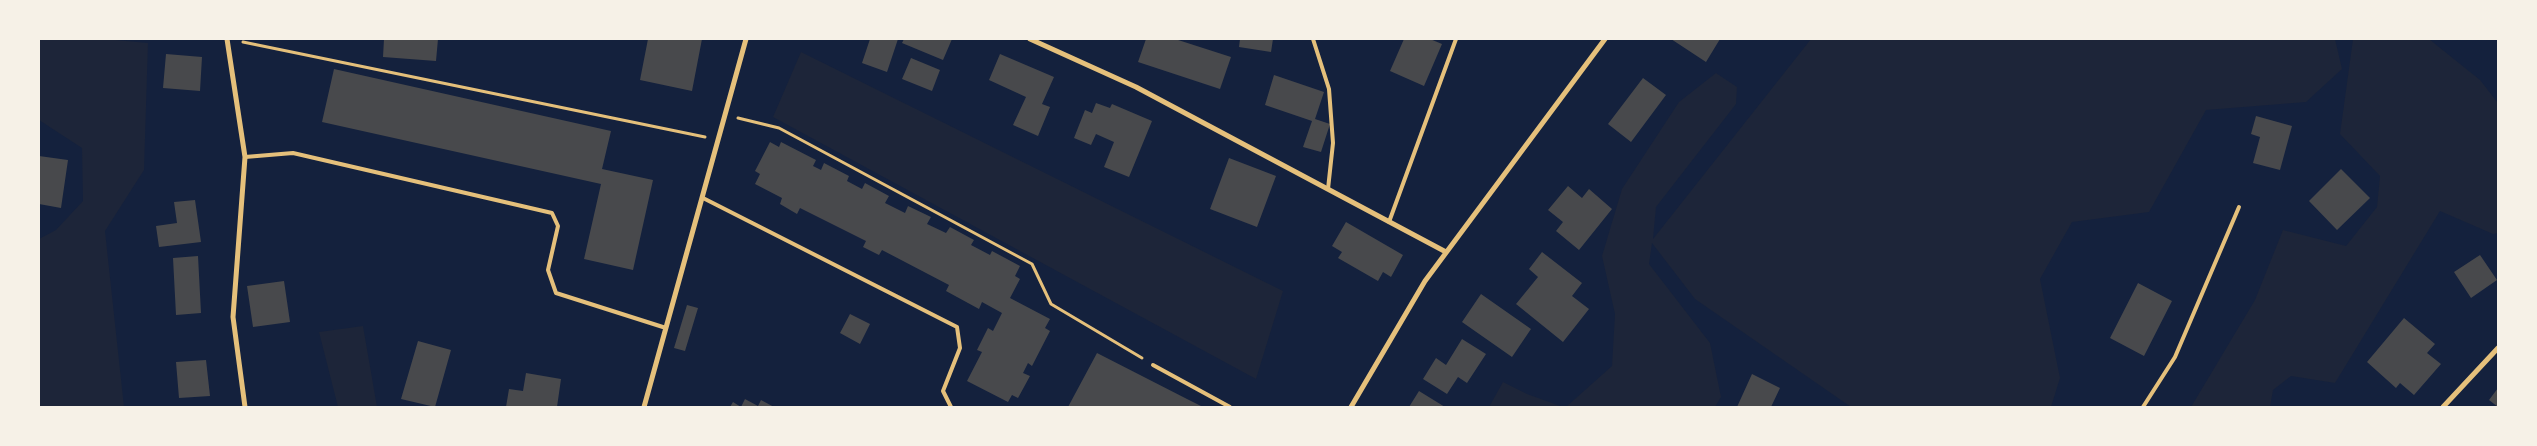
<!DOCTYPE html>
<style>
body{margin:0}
#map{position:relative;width:2537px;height:446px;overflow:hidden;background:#14213d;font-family:"Noto Sans",sans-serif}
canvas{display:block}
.frame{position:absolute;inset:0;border:40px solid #f6f1e7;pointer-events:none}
</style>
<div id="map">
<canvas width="2537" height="446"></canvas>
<div class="frame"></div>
</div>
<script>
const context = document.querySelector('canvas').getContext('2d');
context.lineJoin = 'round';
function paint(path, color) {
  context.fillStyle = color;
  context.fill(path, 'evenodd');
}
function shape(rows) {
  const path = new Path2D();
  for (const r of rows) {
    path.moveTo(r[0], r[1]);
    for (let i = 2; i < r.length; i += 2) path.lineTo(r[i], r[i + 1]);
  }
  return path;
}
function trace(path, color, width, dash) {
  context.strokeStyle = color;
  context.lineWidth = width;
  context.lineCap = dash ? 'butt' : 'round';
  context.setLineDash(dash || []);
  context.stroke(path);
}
paint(shape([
 [39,39,105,39,148,43,144,170,105,231,124,407,39,407,39,239,56,230,83,201,82,148,39,120],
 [1811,39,2335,39,2342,69,2306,102,2206,110,2149,212,2072,222,2040,279,2060,378,2051,407,1851,407,1695,299,1652,243,1649,264,1710,343,1721,397,1715,407,1566,407,1612,366,1615,314,1602,256,1622,189,1679,102,1716,73,1737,87,1736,104,1656,207,1653,239],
 [2353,39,2429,39,2480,80,2498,103,2498,233,2493,234,2440,211,2335,383,2291,376,2273,390,2270,407,2191,407,2255,300,2283,230,2346,246,2377,207,2380,176,2340,134],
 [801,52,1283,291,1256,379,773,117],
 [363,326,377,407,338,407,319,332],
 [1503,382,1527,394,1563,407,1489,407]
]), '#1d2539');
paint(shape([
 [384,39,438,39,436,61,383,57],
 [648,39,702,39,692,91,640,80],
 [870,39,898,39,887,72,862,63],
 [904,39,952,39,943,60,902,43],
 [1146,39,1175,39,1231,57,1220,89,1138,62],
 [1240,39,1273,39,1271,52,1239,47],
 [1404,39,1430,39,1442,44,1424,86,1390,71],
 [1671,39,1720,39,1706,62],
 [166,54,202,57,200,91,163,88],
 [1000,54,1054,77,1042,104,1050,107,1038,136,1013,125,1026,97,989,80],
 [911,58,940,70,932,91,902,79],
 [334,69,611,131,602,169,653,180,633,270,584,259,601,184,322,122],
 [1274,75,1324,92,1315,119,1330,124,1321,152,1303,147,1312,121,1265,105],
 [1643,78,1666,95,1631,142,1608,124],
 [1096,103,1110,108,1112,104,1152,121,1129,177,1104,167,1114,142,1096,134,1091,145,1074,138,1085,110,1092,113],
 [2256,116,2292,126,2280,170,2253,163,2260,137,2251,134],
 [770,142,779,147,781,142,816,160,813,166,821,170,824,163,849,176,847,181,862,189,865,183,889,196,885,203,905,213,908,206,931,217,927,224,946,233,950,227,974,240,971,245,990,255,992,251,1020,266,1015,276,1020,279,1010,298,1050,319,1045,328,1050,331,1032,366,1028,363,1023,373,1030,376,1018,398,1012,395,1008,402,967,381,982,352,977,350,988,328,993,331,1002,313,982,302,979,309,946,291,949,285,882,250,879,255,863,247,866,241,800,208,797,214,780,204,782,198,755,184,760,174,755,171],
 [39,156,68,160,61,208,39,204],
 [1229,158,1276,176,1257,227,1210,209],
 [2341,169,2370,198,2337,230,2309,201],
 [1568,186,1582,198,1589,189,1612,209,1579,250,1556,231,1563,222,1548,210],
 [195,200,201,242,159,247,156,226,177,223,174,202],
 [1346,222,1403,255,1391,277,1383,272,1378,281,1338,258,1342,252,1332,246],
 [1542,252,1582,283,1572,296,1589,309,1563,342,1516,304,1538,277,1529,269],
 [2480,255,2497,280,2471,298,2454,272],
 [198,256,201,313,176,315,173,258],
 [284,281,290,322,253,327,247,286],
 [2138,283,2172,301,2144,356,2110,338],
 [1481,294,1531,329,1512,357,1462,322],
 [687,305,698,308,685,351,674,348],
 [850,314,870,324,860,344,840,333],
 [2404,318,2435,344,2427,353,2441,364,2414,395,2400,383,2396,388,2367,362],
 [1462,339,1486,354,1467,383,1458,377,1447,394,1423,379,1436,358,1446,365],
 [418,341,451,350,435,407,401,399],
 [1097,353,1187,399,1203,407,1068,407],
 [206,360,210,396,179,398,176,362],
 [526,373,561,379,557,407,506,407,509,389,523,391],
 [1752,374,1780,388,1771,407,1737,407],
 [2498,388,2498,407,2489,400],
 [1419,391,1445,407,1409,407],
 [745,399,758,406,761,400,774,407,730,407,733,402,741,407]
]), '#48494c');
trace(shape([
 [243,42,705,137],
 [738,118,779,128,1032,264,1051,304,1142,358]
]), '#e5c07b', 3);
trace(shape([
 [1313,39,1329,89,1333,143,1328,189],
 [245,157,293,153,552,213,558,226,548,270,556,293,666,328],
 [703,198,957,327,960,348,943,391,951,407],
 [1389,222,1456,39],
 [1153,365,1230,407],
 [2143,407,2175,357,2239,207]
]), '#e5c07b', 4);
trace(shape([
 [227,39,245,157,233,317,245,407],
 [1030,39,1136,87,1446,252],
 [644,407,746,39],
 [1351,407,1425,281,1605,39],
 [2443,407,2498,348]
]), '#e5c07b', 5);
</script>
